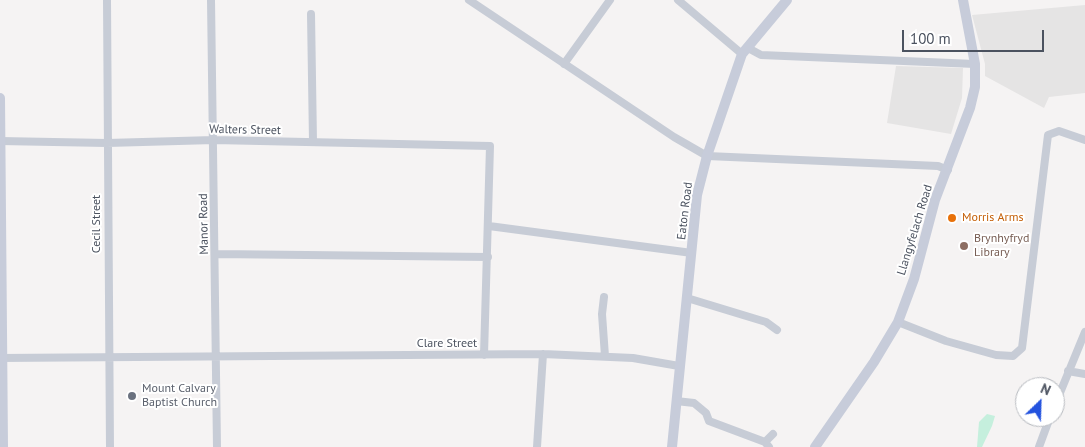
<!DOCTYPE html>
<style>
body{margin:0}
#map{position:relative;width:1085px;height:447px;overflow:hidden;background:#f5f3f3;font-family:"PT Sans",sans-serif}
canvas{display:block}
.north{position:absolute;left:1015px;top:377px;width:50px;height:50px;box-sizing:border-box;background:#fff;border:1px solid #b7babf;border-radius:50%;rotate:24deg;font-size:14px;font-weight:700;line-height:20px;text-align:center;color:#4b525f}
.north::after{content:'';display:block;margin:auto;width:18px;height:22px;background:#2352de;clip-path:polygon(50% 0,100% 100%,50% 72%,0 100%)}
.scale{position:absolute;left:902px;top:30px;width:142px;height:22px;box-sizing:border-box;border:2px solid #4b525f;border-top:0;padding-left:6px;font-size:15px;line-height:18px;white-space:nowrap;color:#4b525f;-webkit-text-stroke:4px #fff;paint-order:stroke}
</style>
<div id="map">
<canvas width="1085" height="447"></canvas>
<div class="north">N</div>
<div class="scale">100 m</div>
</div>
<script>
const context = document.querySelector('canvas').getContext('2d');
context.lineJoin = 'round';
function paint(path, color) {
  context.fillStyle = color;
  context.fill(path, 'evenodd');
}
function shape(rows) {
  const path = new Path2D();
  for (const r of rows) {
    path.moveTo(r[0], r[1]);
    for (let i = 2; i < r.length; i += 2) path.lineTo(r[i], r[i + 1]);
  }
  return path;
}
function trace(path, color, width, dash) {
  context.strokeStyle = color;
  context.lineWidth = width;
  context.lineCap = dash ? 'butt' : 'round';
  context.setLineDash(dash || []);
  context.stroke(path);
}
function write(font, color, halo, rows, align = 'center') {
  context.font = font + ' "PT Sans",sans-serif';
  context.lineWidth = 4;
  context.setLineDash([]);
  context.textBaseline = 'middle';
  context.strokeStyle = halo;
  context.fillStyle = color;
  for (const [text, x, y, turn = 0] of rows) {
    context.save();
    context.translate(x, y);
    context.rotate((+turn || 0) * Math.PI / 180);
    context.textAlign = isNaN(turn) ? turn : align;
    if (halo) context.strokeText(text, 0, 0);
    context.fillText(text, 0, 0);
    context.restore();
  }
}
paint(shape([
 [1085,5,1085,93,1049,97,1044,108,985,76,985,64,972,15],
 [896,66,963,68,962,98,951,134,887,123]
]), '#e5e4e4');
paint(shape([
 [987,414,995,416,992,426,982,447,977,447,979,422]
]), '#c5efdd');
trace(shape([
 [107,0,110,447],
 [211,0,217,447],
 [469,0,674,137,707,156,938,166,948,170],
 [678,0,742,54],
 [311,14,313,142],
 [748,48,761,55,975,64],
 [564,64,610,0],
 [0,141,107,143,214,140,490,146,484,355],
 [489,226,692,253],
 [215,254,488,257],
 [604,297,602,314,605,356],
 [687,298,766,322,777,330],
 [898,322,946,341,996,355,1013,356,1022,348,1048,135,1059,131,1085,140],
 [0,358,543,354,633,358,679,366],
 [1068,371,1085,374],
 [676,401,694,403,706,413,709,421,765,442,769,447],
 [1055,405,1085,332],
 [765,442,773,434],
 [537,447,543,354],
 [1039,447,1050,417]
]), '#c7ccd6', 8);
trace(shape([
 [0,98,3,447],
 [672,447,697,195,707,156,742,54,787,0],
 [815,447,874,362,898,322,914,279,935,200,970,108,975,87,975,64,963,0]
]), '#c7ccda', 10);
for (const [x, y, r, color] of [
 [952,218,5,"#e8710a"],
 [964,246,5,"#8d6e63"],
 [132,396,5,"#6b7280"]
]) {
  const dot = new Path2D();
  dot.arc(x, y, r, 0, 2 * Math.PI);
  context.fillStyle = color;
  context.fill(dot);
  trace(dot, '#fff', 2);
}
write('12px', '#4b525f', '#fff', [
 ["Walters Street",245,130,1],
 ["Eaton Road",685,211,-83],
 ["Cecil Street",97,224,-90],
 ["Manor Road",204,224,-91],
 ["Llangyfelach Road",915,230,-73],
 ["Clare Street",447,344]
]);
write('12px', '#c56008', '#fff', [
 ["Morris Arms",962,218]
], 'left');
write('12px', '#785e54', '#fff', [
 ["Brynhyfryd",974,239],
 ["Library",974,253]
], 'left');
write('12px', '#5b616d', '#fff', [
 ["Mount Calvary",142,389],
 ["Baptist Church",142,403]
], 'left');
</script>
